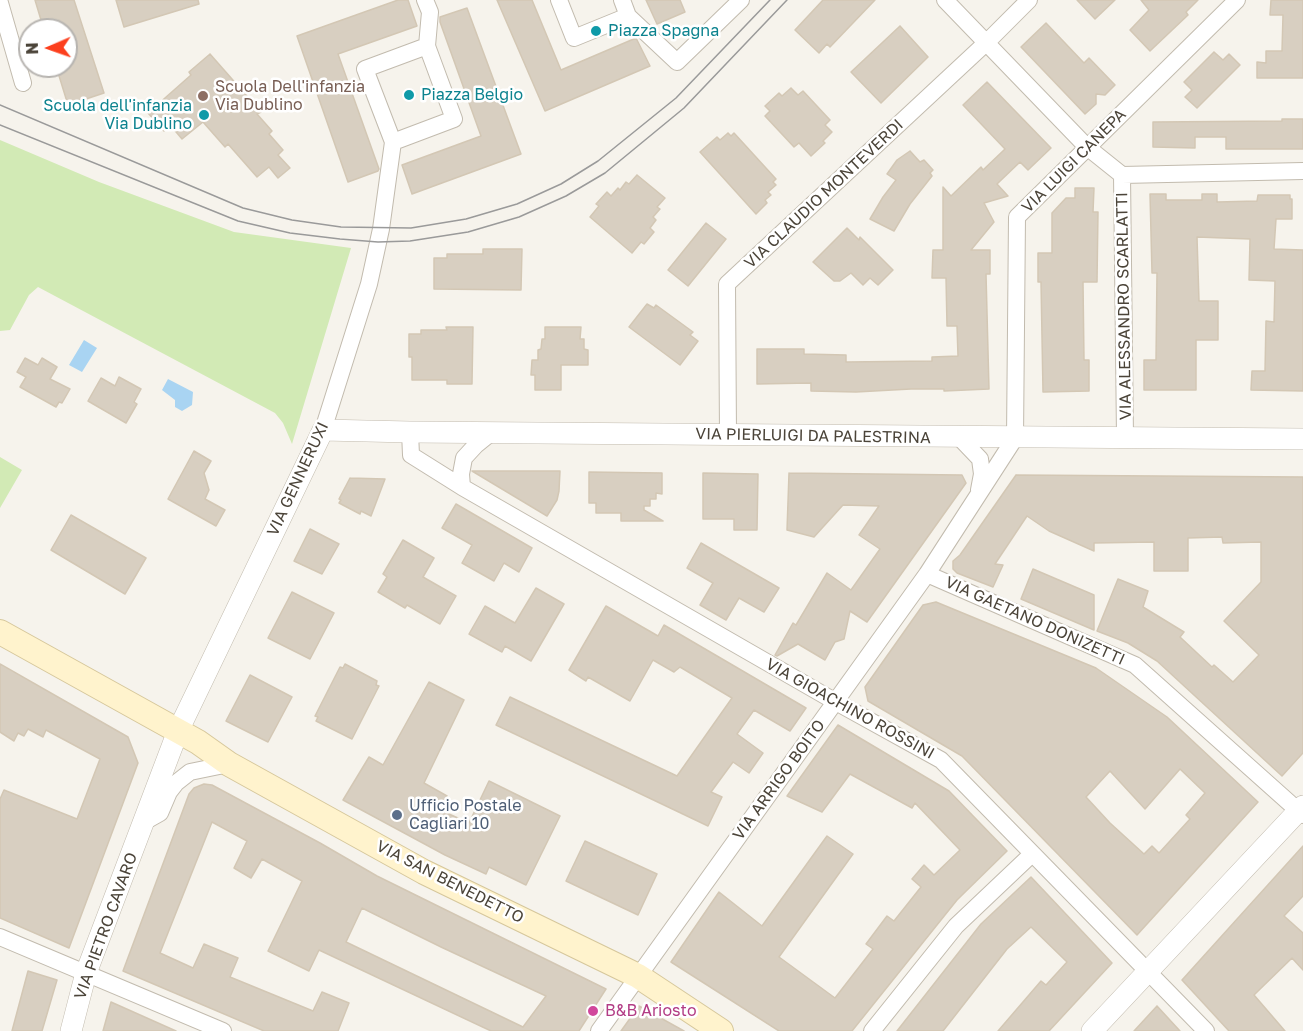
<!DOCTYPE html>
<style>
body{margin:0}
#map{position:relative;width:1303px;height:1031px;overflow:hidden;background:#f6f3ec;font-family:"Golos Text",sans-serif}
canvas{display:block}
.north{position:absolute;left:18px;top:18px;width:60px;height:60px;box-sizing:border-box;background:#fff;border:2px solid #b7b4b0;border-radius:50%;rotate:268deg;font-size:16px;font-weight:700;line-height:24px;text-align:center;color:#4b4439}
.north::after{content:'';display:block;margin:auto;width:21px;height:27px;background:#fc3f1d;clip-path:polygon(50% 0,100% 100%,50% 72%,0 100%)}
</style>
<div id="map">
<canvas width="1303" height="1031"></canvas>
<div class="north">N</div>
</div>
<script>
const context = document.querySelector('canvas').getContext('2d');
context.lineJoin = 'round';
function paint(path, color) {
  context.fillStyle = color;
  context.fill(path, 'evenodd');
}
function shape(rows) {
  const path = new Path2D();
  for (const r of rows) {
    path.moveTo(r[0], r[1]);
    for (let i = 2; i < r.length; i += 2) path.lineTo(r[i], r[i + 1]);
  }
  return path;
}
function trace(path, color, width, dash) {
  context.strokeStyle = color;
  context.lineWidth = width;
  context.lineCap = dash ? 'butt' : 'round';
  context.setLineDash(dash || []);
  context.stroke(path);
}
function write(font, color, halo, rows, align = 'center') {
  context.font = font + ' "Golos Text",sans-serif';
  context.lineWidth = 5;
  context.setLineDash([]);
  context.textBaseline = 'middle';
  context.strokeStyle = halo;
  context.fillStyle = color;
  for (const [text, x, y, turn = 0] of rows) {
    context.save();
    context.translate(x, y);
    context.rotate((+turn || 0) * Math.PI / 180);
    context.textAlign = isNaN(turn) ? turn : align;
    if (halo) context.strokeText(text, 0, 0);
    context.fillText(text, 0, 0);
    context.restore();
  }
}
paint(shape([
 [0,140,99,182,234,232,351,248,292,444,283,423,275,413,38,287,29,295,10,330,0,331],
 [0,457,22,470,0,508]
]), '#d2eab5');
paint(shape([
 [84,340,97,348,82,372,69,365],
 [168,379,193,392,192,405,182,411,175,407,175,400,162,390]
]), '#a9d4f2');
const building = shape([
 [35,0,74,0,104,93,68,105,56,66,66,66,66,30,44,30,35,0],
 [116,0,198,0,199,4,124,27,116,0],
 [398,0,408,0,417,26,338,54,379,169,378,171,348,182,297,36,398,0],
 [497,0,532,0,561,70,636,38,650,66,545,111,497,0],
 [646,0,680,0,685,12,657,24,646,0],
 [823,0,875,0,830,47,827,44,819,53,795,30,823,0],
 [1077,0,1115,0,1095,19,1077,0],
 [1141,0,1198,0,1186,12,1188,15,1150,51,1130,30,1149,10,1141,0],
 [1271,0,1303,0,1303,78,1257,78,1257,62,1266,63,1266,51,1282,51,1283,15,1270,15,1271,0],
 [467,8,521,154,412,194,402,165,481,136,440,22,440,17,467,8],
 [1046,23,1084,63,1089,58,1115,85,1105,95,1096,94,1096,104,1085,114,1021,47,1046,23],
 [900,26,928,57,881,103,851,72,900,26],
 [1214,52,1223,60,1229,54,1240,65,1197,108,1185,97,1192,90,1184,82,1214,52],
 [210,54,261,112,257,114,272,131,269,134,283,150,278,155,290,168,278,178,269,167,257,177,228,144,225,147,203,122,182,139,171,126,164,131,148,113,191,75,189,72,210,54],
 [987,82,1051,148,1028,170,1020,162,997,184,1008,196,984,203,994,222,971,250,990,250,990,274,986,274,989,389,944,391,944,389,911,389,856,392,811,391,811,383,757,384,757,349,804,349,804,354,846,355,846,362,932,361,932,357,958,356,957,326,947,326,946,278,932,278,933,250,943,250,943,187,951,196,981,167,983,170,1005,149,963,105,987,82],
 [791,88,798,95,803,91,830,120,825,125,832,132,823,141,825,143,811,156,799,143,794,147,765,116,770,111,765,106,779,93,782,96,791,88],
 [1282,119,1303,119,1303,149,1226,149,1226,137,1195,137,1195,148,1153,147,1153,122,1282,121,1282,119],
 [728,133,731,136,734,133,776,179,773,182,776,185,768,192,771,195,765,200,767,203,756,214,700,152,717,137,720,140,728,133],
 [910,151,920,162,924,160,933,170,930,173,932,176,910,204,894,231,870,219,883,197,896,180,887,174,897,160,910,151],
 [637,175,665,198,657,207,660,209,653,217,656,220,650,228,654,232,644,244,641,242,632,253,590,217,599,206,596,204,607,192,611,196,618,188,620,190,626,182,629,184,637,175],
 [1075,188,1094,188,1093,212,1098,212,1097,282,1083,282,1084,360,1089,360,1089,391,1043,392,1041,282,1038,282,1038,253,1052,253,1052,213,1066,198,1075,198,1075,188],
 [1150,194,1166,194,1166,200,1202,200,1202,194,1217,194,1217,202,1257,201,1258,195,1290,195,1290,199,1292,199,1292,219,1276,219,1274,249,1303,250,1303,391,1251,390,1252,371,1265,371,1266,321,1274,322,1275,281,1249,280,1250,239,1197,237,1199,301,1218,301,1218,340,1196,340,1196,390,1144,390,1144,360,1156,360,1157,273,1152,273,1150,194],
 [706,223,726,239,688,286,668,270,706,223],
 [847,228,859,240,860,237,893,270,878,285,870,278,863,285,851,273,840,281,834,281,813,262,847,228],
 [483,249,522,249,521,290,434,289,434,258,447,258,447,254,483,254,483,249],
 [647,304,654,308,656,305,693,332,690,335,698,341,680,365,629,327,647,304],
 [446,327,473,327,472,384,447,384,447,380,412,380,412,357,409,357,409,334,421,334,421,330,447,330,446,327],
 [545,327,581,327,580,339,584,339,584,349,588,350,588,365,561,365,561,390,535,390,535,375,531,375,532,360,538,360,538,350,541,349,542,339,545,339,545,327],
 [25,358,38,365,42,358,57,367,50,379,70,389,62,403,59,402,56,407,20,387,26,377,17,372,25,358],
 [119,377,141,389,134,402,137,404,126,423,88,401,101,378,115,386,119,377],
 [194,451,211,461,204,473,209,490,205,499,225,510,216,526,168,499,194,451],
 [472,471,560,471,559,491,557,500,547,516,472,471],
 [589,472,662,473,662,494,656,493,656,499,650,499,650,506,644,506,644,510,663,521,621,521,621,513,596,513,596,503,589,503,589,472],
 [703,473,758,474,757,530,734,530,734,519,703,519,703,473],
 [789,473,962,475,966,483,867,622,850,611,844,639,835,642,825,660,798,644,777,656,775,655,793,623,796,625,827,573,851,590,880,549,859,535,879,506,843,505,814,537,787,530,789,473],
 [1016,475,1303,477,1303,753,1282,776,1157,661,1128,643,1097,631,1118,579,1148,591,1143,607,1184,632,1180,637,1212,667,1214,665,1233,682,1259,655,1224,621,1261,582,1261,542,1223,543,1222,537,1188,538,1188,571,1154,571,1154,542,1094,543,1094,551,1049,531,1027,516,995,564,1003,565,993,587,957,573,953,569,953,561,960,555,1016,475],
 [350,478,385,479,371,516,361,511,360,514,339,503,341,500,339,499,350,478],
 [456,504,532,548,519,572,504,563,494,581,462,563,472,545,442,528,456,504],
 [71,515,146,558,125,594,51,550,71,515],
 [310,529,339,544,322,574,294,561,310,529],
 [403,540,434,558,423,577,456,596,440,624,407,605,405,608,378,592,387,577,383,574,403,540],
 [701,543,779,588,764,612,739,598,726,620,700,605,713,583,687,568,701,543],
 [1033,569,1094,595,1094,630,1021,599,1033,569],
 [536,588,564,604,531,661,505,646,502,652,469,634,485,606,515,623,536,588],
 [292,592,334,613,310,659,268,638,292,592],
 [936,602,1096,668,1167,717,1258,802,1137,935,962,756,868,701,865,687,923,605,936,602],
 [1180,769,1205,793,1186,815,1190,819,1159,853,1152,846,1144,854,1110,823,1086,797,1110,771,1145,809,1180,769],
 [606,606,658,636,664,625,806,708,790,731,754,710,737,734,763,753,749,773,733,762,711,792,722,797,708,826,496,725,510,697,677,776,732,698,680,667,674,672,653,660,630,701,588,677,586,681,569,670,606,606],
 [0,664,128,737,138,763,69,948,0,918,0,799,4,790,77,819,100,759,46,730,43,737,28,729,24,736,18,733,14,741,0,732,0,664],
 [345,664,377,681,376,685,379,686,352,739,316,721,318,717,315,716,340,667,343,668,345,664],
 [250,675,292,697,268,742,226,721,250,675],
 [429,682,464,700,424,783,447,796,440,810,469,823,489,781,560,816,526,885,489,867,486,874,445,855,343,800,369,757,383,765,429,682],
 [838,725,949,791,1007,851,957,900,852,1031,779,1031,671,962,719,892,762,926,827,836,853,854,779,957,835,998,873,949,866,944,887,916,894,921,921,887,912,879,924,865,934,875,960,850,915,803,912,808,850,774,822,812,787,796,838,725],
 [204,784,212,785,320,843,377,876,606,989,579,1031,491,1031,319,950,309,971,268,951,302,881,262,859,251,878,234,868,247,841,212,822,160,953,193,968,204,944,238,958,230,977,313,1011,322,992,349,1003,338,1031,264,1031,123,971,189,794,194,788,204,784],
 [362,908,441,947,546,996,523,1027,346,942,362,908],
 [585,841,657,874,638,915,566,881,585,841],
 [1303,846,1303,896,1284,916,1303,933,1303,970,1292,958,1254,995,1285,1031,1229,1031,1182,980,1303,846],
 [1031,877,1112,963,1049,1031,998,1031,1041,981,1046,985,1067,962,1031,927,1007,949,943,1031,897,1031,981,924,1031,877],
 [28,971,57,980,42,1031,12,1031,28,971],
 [111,1002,176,1031,103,1031,111,1002],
 [639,1006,684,1031,621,1031,639,1006],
 [1157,1006,1180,1031,1134,1031,1157,1006]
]);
paint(building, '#d8cfc1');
trace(building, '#d3c7b4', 1.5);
const minor = shape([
 [425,0,430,12,427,46,454,119,393,142,365,69,427,46],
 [559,0,574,38,628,16,622,0],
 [945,0,1087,147,1122,175,1303,171],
 [0,3,23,83],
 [628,16,677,62,741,0],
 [1122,175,1125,437],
 [323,430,369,284,381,229,393,142],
 [410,432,411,455,462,487,836,702,941,760,1206,1031],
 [728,435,727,284,987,42,1029,0],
 [959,437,980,459,982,474,979,490],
 [462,487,461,474,464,458,476,445,492,432],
 [927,574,1135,665,1303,815],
 [144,822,160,813,169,792,176,783,190,772,229,764],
 [0,937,223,1031],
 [599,1031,927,574,1015,438,1017,217,1237,0],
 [872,1031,956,926,1032,854]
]);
const tertiary = shape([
 [71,1031,86,973,178,731,323,430,410,432,1303,439],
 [1092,1031,1303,806]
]);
const secondary = shape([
 [0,632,198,742,229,764,424,872,638,976,721,1031]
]);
trace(minor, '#c2bbae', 18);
trace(tertiary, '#c2bbae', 22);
trace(secondary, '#d6c79b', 26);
trace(minor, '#fff', 16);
trace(tertiary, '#fff', 21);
trace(secondary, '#fff3cd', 24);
trace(shape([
 [0,105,243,208,292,220,341,227,411,228,466,219,517,204,561,184,598,161,676,98,770,0],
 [0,125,238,221,290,233,340,239,378,242,410,241,468,232,519,217,566,196,605,173,684,108,787,0]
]), '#9a9a9a', 1.5);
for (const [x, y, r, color] of [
 [596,31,6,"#0f9aa8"],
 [409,95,6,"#0f9aa8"],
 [203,96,6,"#8d6e63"],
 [204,115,6,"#0f9aa8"],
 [397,815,6,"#5c6f8a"],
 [593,1011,6,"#d1479c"]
]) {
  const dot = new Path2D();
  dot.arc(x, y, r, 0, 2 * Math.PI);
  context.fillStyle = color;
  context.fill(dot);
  trace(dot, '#fff', 2);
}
write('16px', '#0d838f', '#fff', [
 ["Piazza Spagna",608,31],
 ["Piazza Belgio",421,95],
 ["Scuola dell'infanzia",192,106,"right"],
 ["Via Dublino",192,124,"right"]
], 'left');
write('16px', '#785e54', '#fff', [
 ["Scuola Dell'infanzia",215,87],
 ["Via Dublino",215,105]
], 'left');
write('16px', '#4b4439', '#fff', [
 ["VIA LUIGI CANEPA",1074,161,-45],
 ["VIA CLAUDIO MONTEVERDI",824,194,-43],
 ["VIA ALESSANDRO SCARLATTI",1124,306,-91],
 ["VIA PIERLUIGI DA PALESTRINA",813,436,1],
 ["VIA GENNERUXI",298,479,-65],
 ["VIA GAETANO DONIZETTI",1035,621,24],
 ["VIA GIOACHINO ROSSINI",850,709,29],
 ["VIA ARRIGO BOITO",779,780,-54],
 ["VIA SAN BENEDETTO",450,882,27],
 ["VIA PIETRO CAVARO",106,926,-70]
]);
write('16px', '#4e5e75', '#fff', [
 ["Ufficio Postale",409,806],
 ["Cagliari 10",409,824]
], 'left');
write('16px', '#b23c85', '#fff', [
 ["B&B Ariosto",605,1011]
], 'left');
</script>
